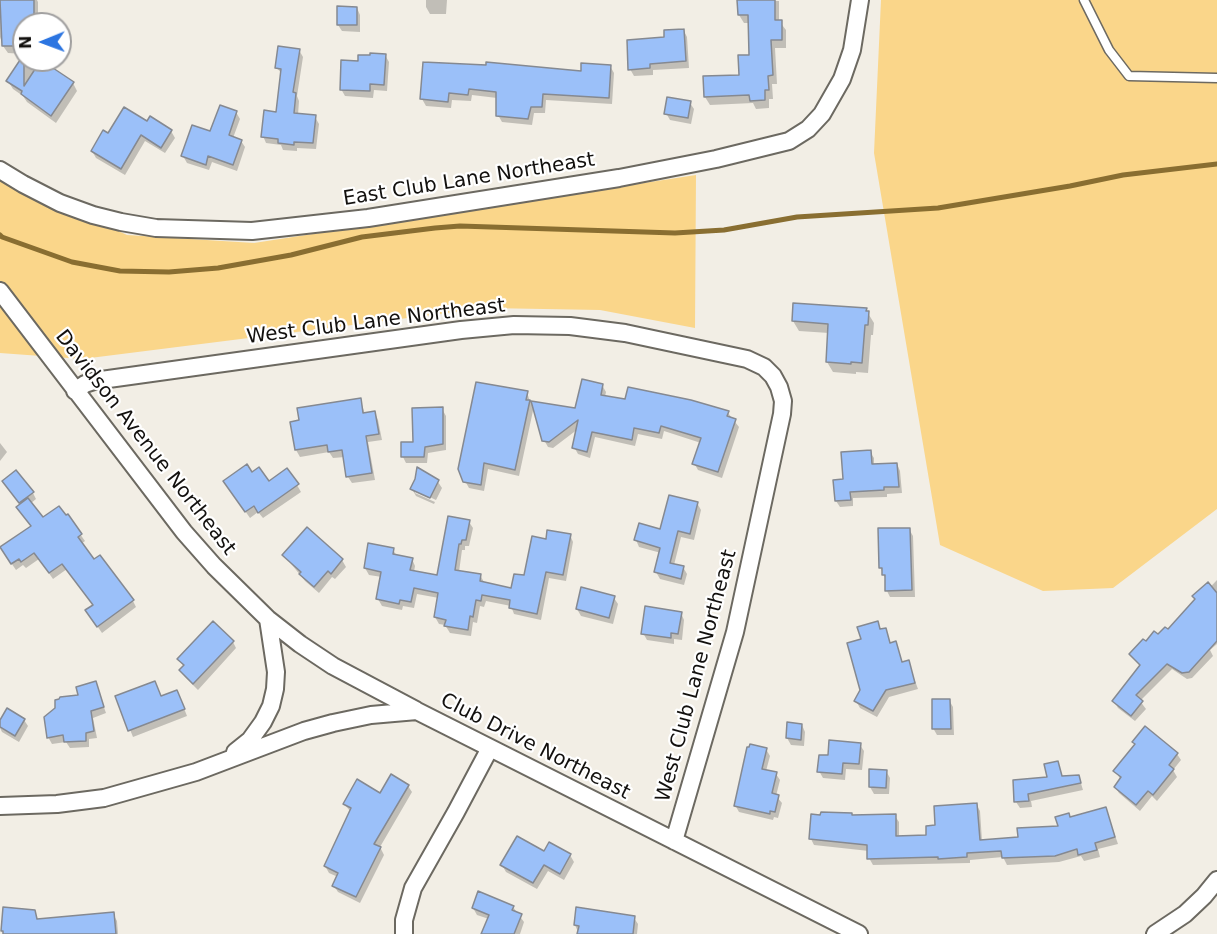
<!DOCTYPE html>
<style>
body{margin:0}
#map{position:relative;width:1217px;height:934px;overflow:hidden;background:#f2eee5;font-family:"DejaVu Sans",sans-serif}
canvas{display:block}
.north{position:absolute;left:12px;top:12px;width:60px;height:60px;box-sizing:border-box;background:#fff;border:2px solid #a09f9f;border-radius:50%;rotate:269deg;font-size:16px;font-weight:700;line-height:24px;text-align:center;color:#12100e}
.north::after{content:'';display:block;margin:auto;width:21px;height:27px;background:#2c75e1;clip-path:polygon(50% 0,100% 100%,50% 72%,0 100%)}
</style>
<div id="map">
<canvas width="1217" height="934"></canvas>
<div class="north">N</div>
</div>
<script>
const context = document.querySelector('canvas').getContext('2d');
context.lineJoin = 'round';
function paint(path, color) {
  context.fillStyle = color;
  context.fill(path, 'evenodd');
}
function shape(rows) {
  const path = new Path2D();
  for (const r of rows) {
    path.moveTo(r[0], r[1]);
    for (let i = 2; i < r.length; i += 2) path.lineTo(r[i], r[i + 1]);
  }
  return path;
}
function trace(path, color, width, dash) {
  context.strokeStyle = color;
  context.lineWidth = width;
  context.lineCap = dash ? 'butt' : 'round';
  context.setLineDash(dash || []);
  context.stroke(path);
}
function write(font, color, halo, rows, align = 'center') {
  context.font = font + ' "DejaVu Sans",sans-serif';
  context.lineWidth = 4.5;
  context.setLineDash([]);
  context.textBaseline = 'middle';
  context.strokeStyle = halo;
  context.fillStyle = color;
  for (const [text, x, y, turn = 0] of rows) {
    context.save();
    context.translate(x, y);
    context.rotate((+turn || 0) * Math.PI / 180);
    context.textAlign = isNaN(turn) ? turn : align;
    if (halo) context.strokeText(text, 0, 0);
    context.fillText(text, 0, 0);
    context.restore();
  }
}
paint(shape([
 [881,0,1217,0,1217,509,1113,588,1043,591,940,545,874,153],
 [696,175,695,328,600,310,487,308,82,359,0,353,0,176,127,235,254,243]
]), '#fad68a');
paint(shape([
 [0,0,37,0,38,2,38,24,24,24,24,60,38,60,73,83,77,91,56,123,27,102,23,96,13,89,8,81,24,54,8,53,3,46,0,37],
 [426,0,447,0,446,14,430,14,426,7],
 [739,0,779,1,779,21,786,30,786,48,775,48,777,84,772,84,773,99,769,99,769,108,756,109,753,103,710,105,705,97,741,76,750,56,750,23,744,23,739,15],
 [357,8,360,15,360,32,342,31,338,25],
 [684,31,687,37,689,68,653,70,653,75,634,76,630,69,666,39],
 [299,50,303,57,297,96,299,101,298,115,315,117,319,124,316,149,297,148,297,151,283,150,281,145,266,143,263,136,277,114,282,74,276,67],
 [385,55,389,62,387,91,374,90,373,98,345,96,341,89,360,62],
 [487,66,582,72,610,66,614,73,612,104,546,100,545,113,534,113,532,125,502,122,498,115,497,98,472,95,471,101,452,100,451,108,426,106,422,99],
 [690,103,694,109,691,124,670,120,666,113],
 [236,112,240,119,233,138,241,141,245,147,237,171,212,162,209,170,187,163,183,156],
 [148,123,171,131,175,138,165,153,145,141,125,175,96,158,92,151,108,135],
 [866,310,874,323,873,335,871,335,868,373,856,372,856,374,833,372,827,362,829,333,799,331,793,321],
 [602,385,606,392,605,397,728,413,739,427,722,478,698,470,694,463,701,443,664,431,662,439,638,434,635,446,595,437,590,458,578,454,574,447,578,429,553,448,548,447,544,440,534,406,519,476,488,469,484,491,469,488,465,481,527,392,530,402,577,409],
 [360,399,365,414,375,413,378,420,382,440,368,442,375,480,352,483,348,477,345,457,333,458,329,452,300,457,296,450,292,423],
 [442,409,446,416,446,450,428,453,427,463,406,463,403,457],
 [0,443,7,452,0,461],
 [870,452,874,458,874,466,897,464,900,471,902,493,887,494,887,497,853,498,853,506,840,507,836,501,844,481],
 [252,474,269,483,297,485,301,492,263,518,258,512,250,518,229,488],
 [438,482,442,488,436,500,415,490,415,493,435,502,434,504,416,496,412,489],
 [8,488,33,493,36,499,30,504,43,519,67,516,85,541,81,544,93,562,133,601,136,607,102,633,91,617,94,605,67,569,53,579,39,559,26,568,23,565,16,570,5,554,32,527,21,505],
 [697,503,701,510,694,540,681,537,674,565,683,567,687,574,684,585,660,579,656,572,661,553,639,547,636,540,661,531],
 [469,522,473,528,469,546,465,546,465,550,462,550,459,572,480,575,484,582,512,590,525,577,547,540,570,535,573,542,566,581,549,578,541,620,514,614,511,606,486,601,484,607,480,606,477,623,473,622,471,636,450,633,445,625,439,624,435,617,439,598,417,594,414,608,403,606,402,610,382,606,378,599,382,577,369,575,365,568,393,550,397,556,412,559,415,566,414,572,438,576],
 [909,529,913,536,915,597,890,597,887,591,886,580,880,567],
 [284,555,342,560,346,567,335,579,332,577,319,593,305,581],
 [1217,580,1217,644,1210,650,1213,656,1192,678,1187,679,1172,669,1140,701,1146,709,1135,721,1118,708,1114,701,1141,667,1131,655,1146,643,1168,631],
 [614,598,618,604,613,624,581,616,577,609],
 [681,613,684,620,682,640,674,639,674,644,647,640,643,633],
 [877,623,882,630,885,629,891,644,895,643,903,664,908,662,918,689,889,697,877,717,860,708,856,701,862,690,863,640],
 [233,642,236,648,198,690,185,677,181,671,184,667,178,659],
 [95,682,106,713,93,718,97,738,89,739,89,747,70,748,66,742,52,744,48,737,79,696],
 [154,682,162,697,180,698,187,716,133,737,117,697],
 [949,700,953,707,954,735,937,735,933,728],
 [24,720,28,726,19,742,2,732,0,728,0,723],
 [802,725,805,732,804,746,791,745,787,738],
 [860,745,864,751,862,770,846,769,845,780,823,778,819,771,830,757],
 [766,749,770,756,766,771,776,774,780,780,776,796,782,803,778,818,774,817,773,820,739,812,735,805],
 [1177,754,1181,760,1173,770,1177,777,1157,801,1152,796,1140,811,1119,793,1115,787,1121,780,1115,771],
 [1058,763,1063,778,1079,777,1083,790,1031,801,1032,807,1020,808,1016,802,1049,779],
 [886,771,890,778,889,794,874,794,870,787],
 [408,786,412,792,380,847,384,855,360,903,338,892,334,886,338,877,329,873,325,866,351,812,344,804],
 [976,804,980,811,982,841,1019,839,1060,827,1071,819,1106,809,1118,844,1098,849,1100,857,1084,861,1081,856,1059,862,1007,865,1003,857,970,860,970,863,873,865,869,858,869,851,814,845,811,839,852,816,895,816,899,822,899,837,928,837,937,826],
 [545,853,570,855,574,862,564,880,548,871,537,889,506,872,502,865],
 [513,907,524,922,520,934,483,934,489,919,477,915,473,908],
 [578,908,634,918,638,924,637,934,579,934,575,925],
 [34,912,39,921,113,914,117,921,118,934,4,934,2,931]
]), '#0003');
trace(shape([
 [0,235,2,237,72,262,120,271,169,272,218,268,291,255,362,237,435,228,460,226,675,233,724,230,797,217,938,208,1070,186,1123,175,1217,164]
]), '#896e31', 5);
const building = shape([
 [0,0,34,0,34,24,24,24,24,46,2,46,0,0],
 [737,0,775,0,775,20,782,20,782,40,771,40,773,75,768,76,769,90,765,90,765,100,750,101,749,95,704,97,703,76,739,75,738,55,749,55,748,15,738,15,737,0],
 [337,6,357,7,357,25,337,25,337,6],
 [684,29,686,61,650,64,650,68,628,70,627,40,664,37,664,30,684,29],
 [278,46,300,49,293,92,296,93,294,113,316,115,313,143,294,142,294,145,278,143,278,139,261,137,264,110,276,112,281,69,275,68,278,46],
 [370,53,386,54,384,85,370,84,370,91,340,90,341,60,358,61,358,55,370,55,370,53],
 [24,54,24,86,41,60,74,82,51,116,21,94,22,91,6,81,24,54],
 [423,62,486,65,486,62,581,71,581,63,611,65,609,98,543,94,542,107,531,107,528,119,496,116,496,92,469,89,468,95,449,93,448,102,420,99,423,62],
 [667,97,691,101,688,118,664,114,667,97],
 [220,105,237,111,229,135,242,140,233,165,208,156,206,165,181,156,192,125,210,131,220,105],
 [124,107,147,121,150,116,172,130,161,148,141,135,121,169,91,151,103,130,108,133,124,107],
 [793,303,867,308,866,311,869,311,868,325,865,325,862,363,851,362,851,364,826,362,828,324,792,321,793,303],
 [582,379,603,384,601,395,625,399,628,387,691,400,729,411,727,416,736,419,718,472,692,464,701,438,661,426,659,433,634,428,632,440,592,432,587,452,572,448,578,420,549,442,542,441,531,401,575,408,582,379],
 [476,382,528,391,526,400,530,400,515,470,484,463,481,485,463,482,458,469,476,382],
 [361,398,363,413,375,411,379,434,366,436,372,473,346,477,342,450,328,452,327,445,295,450,290,422,299,420,297,408,361,398],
 [443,407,443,444,425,447,424,457,401,457,401,442,413,442,412,408,443,407],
 [871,450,872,464,897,463,899,487,884,487,884,490,850,492,851,500,835,501,833,480,843,479,841,452,871,450],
 [247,464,252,472,259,467,269,481,287,468,299,484,258,513,254,506,245,512,223,481,247,464],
 [417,467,439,480,430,498,410,489,415,479,417,467],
 [16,470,34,492,19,503,2,481,16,470],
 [669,495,698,502,690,534,678,531,670,563,684,566,681,579,654,572,660,548,634,540,639,523,660,529,669,495],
 [28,498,43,517,59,506,66,515,68,514,82,534,78,537,94,559,100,555,134,600,97,627,85,610,93,605,62,564,49,573,34,553,21,562,19,559,11,564,0,547,31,526,16,507,28,498],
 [448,516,470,520,466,540,462,540,461,544,459,544,455,570,481,574,480,581,511,588,514,574,524,575,532,536,546,539,547,530,571,534,563,575,546,572,537,614,509,608,510,600,482,595,481,601,476,600,473,617,470,616,468,630,444,626,446,620,434,617,438,593,414,588,411,602,400,600,399,604,376,599,381,572,364,568,368,543,394,548,393,554,413,558,410,570,437,575,448,516],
 [307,527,343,559,331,574,328,571,314,587,299,574,301,572,282,555,307,527],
 [878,528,910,528,912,590,885,591,885,575,882,575,882,568,879,568,878,528],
 [1208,582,1217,593,1217,641,1189,672,1182,673,1167,664,1136,695,1143,701,1131,716,1112,701,1140,665,1129,654,1143,639,1146,641,1154,631,1158,634,1165,627,1168,629,1195,599,1192,596,1208,582],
 [581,587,615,596,609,618,576,609,581,587],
 [645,606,682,612,678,634,671,633,671,638,641,634,645,606],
 [213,621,234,641,193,684,179,670,184,665,177,659,213,621],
 [878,621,880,629,886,628,890,643,896,641,902,662,909,660,915,683,886,690,873,711,854,701,860,690,847,643,861,639,857,627,878,621],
 [96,681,104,707,91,711,94,731,86,733,86,741,64,742,63,735,47,738,44,717,55,708,55,700,59,699,60,697,78,695,76,687,96,681],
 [155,681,161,696,177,690,185,709,128,731,115,696,155,681],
 [932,699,950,699,951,729,932,729,932,699],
 [7,708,25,719,15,736,0,727,0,720,7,708],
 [787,722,802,724,801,740,786,738,787,722],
 [1145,726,1178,753,1169,765,1174,769,1153,795,1148,791,1136,805,1114,787,1121,777,1113,771,1135,744,1132,742,1145,726],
 [829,740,861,743,859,764,843,763,842,774,817,772,819,755,828,755,829,740],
 [750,744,767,748,762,769,777,772,772,793,779,795,775,812,770,811,770,814,734,806,747,747,749,747,750,744],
 [1058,761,1062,776,1079,775,1081,783,1028,794,1029,801,1014,802,1013,780,1047,777,1044,764,1058,761],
 [869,769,887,770,886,788,869,787,869,769],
 [391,774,409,785,374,844,381,847,356,897,332,886,338,873,324,866,351,808,343,804,357,779,380,793,391,774],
 [977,803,980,840,1018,837,1017,828,1058,826,1055,817,1069,813,1070,817,1106,807,1115,837,1095,843,1097,850,1078,855,1077,849,1055,856,1002,858,1001,851,967,853,967,857,938,859,938,857,867,859,867,845,809,839,811,814,820,815,821,812,852,813,852,815,896,814,896,836,926,835,926,826,935,825,934,806,977,803],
 [517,836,544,851,549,842,571,854,560,874,544,865,533,883,500,865,517,836],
 [478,891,514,906,512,910,522,914,514,934,481,934,489,915,472,908,478,891],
 [3,907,35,910,37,919,114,912,116,934,3,934,3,931,1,931,3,907],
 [576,907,635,916,633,934,577,934,579,926,574,925,576,907]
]);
paint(building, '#9bc0f9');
trace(building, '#858991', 1.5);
const lane = shape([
 [1084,0,1109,50,1129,76,1217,78]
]);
const street = shape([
 [0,170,23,184,60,203,93,215,121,222,156,228,252,231,368,218,619,178,716,159,789,141,808,129,822,114,842,79,852,50,860,0],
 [0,291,184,532,214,566,268,619,300,644,333,666,416,710],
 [75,391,85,384,94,381,461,330,514,325,570,326,625,333,747,359,764,367,773,376,779,387,783,401,782,414,735,632,674,841],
 [235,752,250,740,263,722,271,706,275,689,276,672,268,619],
 [0,806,57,804,104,798,196,772,304,731,333,723,371,715,417,711,859,934],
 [404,934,404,920,413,888,456,812,490,748],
 [1155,934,1185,914,1204,896,1217,880]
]);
trace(lane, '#6c6961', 11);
trace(street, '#6c6961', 20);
trace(lane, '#fff', 8);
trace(street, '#fff', 16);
write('20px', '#12100e', '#fff', [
 ["East Club Lane Northeast",469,180,-9],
 ["West Club Lane Northeast",376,322,-7],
 ["Davidson Avenue Northeast",145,443,52],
 ["West Club Lane Northeast",697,676,-75],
 ["Club Drive Northeast",535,747,27]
]);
</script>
